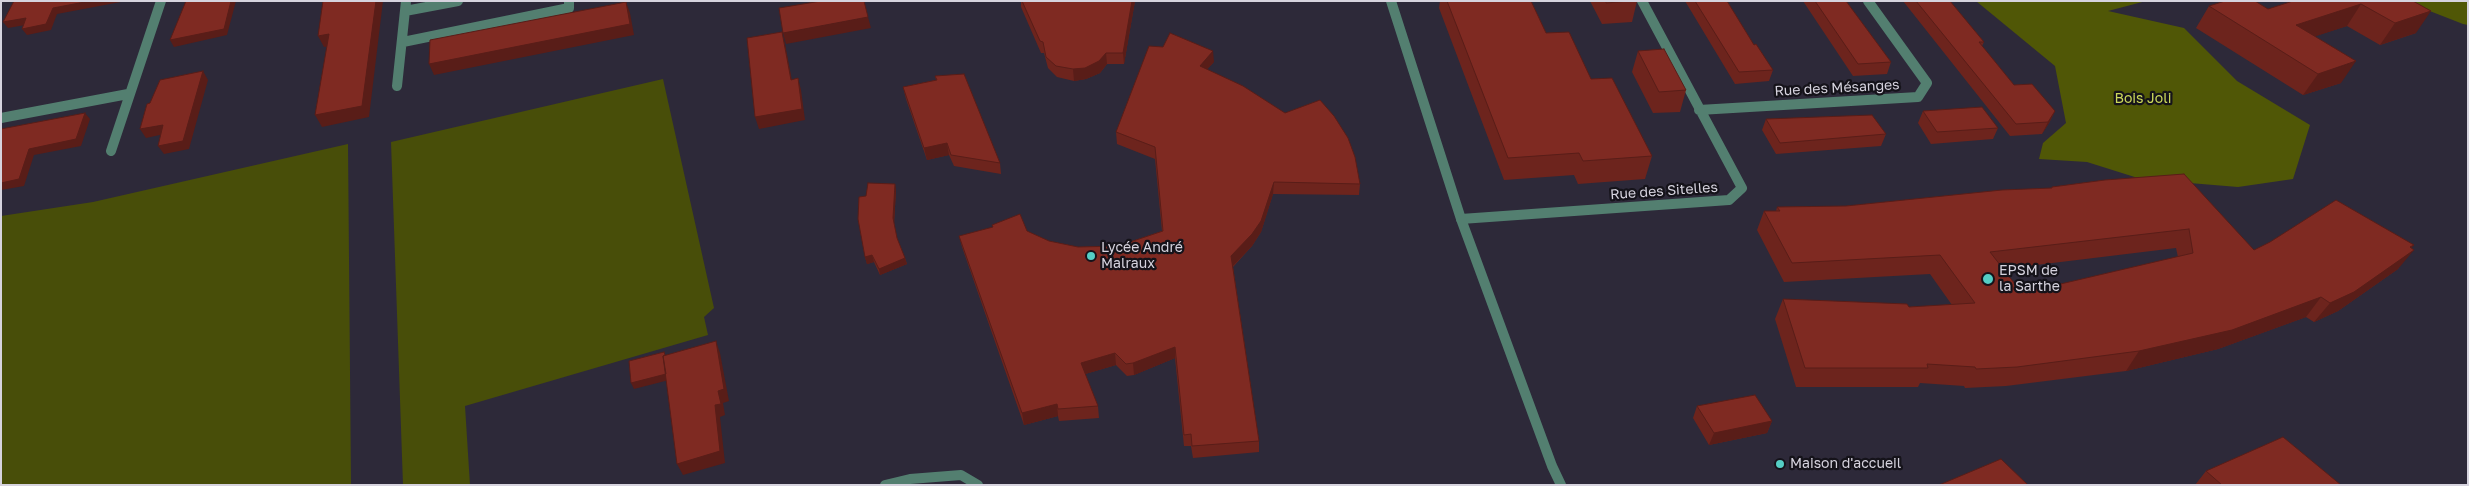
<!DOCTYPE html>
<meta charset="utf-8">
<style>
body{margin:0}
#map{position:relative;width:2469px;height:486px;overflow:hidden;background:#2d2939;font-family:"Golos Text",sans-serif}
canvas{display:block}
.frame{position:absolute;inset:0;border:2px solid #d6d3de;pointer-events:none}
</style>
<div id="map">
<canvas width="2469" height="486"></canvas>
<div class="frame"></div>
</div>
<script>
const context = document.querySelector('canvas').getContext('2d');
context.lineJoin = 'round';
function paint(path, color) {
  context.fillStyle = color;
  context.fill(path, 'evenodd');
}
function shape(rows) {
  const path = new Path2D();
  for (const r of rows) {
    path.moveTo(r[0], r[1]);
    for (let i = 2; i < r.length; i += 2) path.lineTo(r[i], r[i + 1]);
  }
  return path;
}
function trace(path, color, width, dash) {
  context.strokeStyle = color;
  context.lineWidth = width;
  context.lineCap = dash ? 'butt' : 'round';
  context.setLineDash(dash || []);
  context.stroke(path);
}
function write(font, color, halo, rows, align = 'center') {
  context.font = font + ' "Golos Text",sans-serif';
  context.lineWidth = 4.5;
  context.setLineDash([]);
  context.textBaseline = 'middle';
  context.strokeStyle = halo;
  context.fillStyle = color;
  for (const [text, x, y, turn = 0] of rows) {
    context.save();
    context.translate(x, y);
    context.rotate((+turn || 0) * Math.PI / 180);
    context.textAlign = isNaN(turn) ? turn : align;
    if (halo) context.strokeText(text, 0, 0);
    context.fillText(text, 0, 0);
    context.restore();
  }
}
paint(shape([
 [663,79,714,308,704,317,708,335,465,406,470,485,403,485,391,142],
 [348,144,351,485,1,485,1,216,93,202]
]), '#484e09');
paint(shape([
 [1976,1,2146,1,2108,11,2184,28,2237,81,2310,125,2293,179,2238,187,2141,179,2087,162,2039,159,2043,143,2066,123,2055,66],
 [2404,1,2468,1,2468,25,2463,24]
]), '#505706');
trace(shape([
 [405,11,458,1],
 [403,42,569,8,569,1],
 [397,86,406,1],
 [1699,110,1918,97,1927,83,1868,1],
 [1,118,128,94],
 [111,151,161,1],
 [1461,219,1729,200,1742,188,1642,1],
 [885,485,910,479,961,475,978,485]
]), '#537f70', 10);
trace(shape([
 [1391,1,1461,219,1552,466,1561,485]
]), '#537f70', 10);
paint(shape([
 [1021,1,1135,1,1124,64,1107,64,1100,73,1086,79,1074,81,1057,77,1048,68,1044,53,1041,53,1021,7],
 [1440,1,1531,1,1546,33,1591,79,1652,156,1645,179,1578,184,1574,175,1504,180,1439,8],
 [1590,1,1637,1,1632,22,1602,24],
 [1685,1,1727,1,1754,45,1773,70,1769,81,1735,84],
 [1803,1,1846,1,1891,62,1887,74,1853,76],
 [1903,1,1950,1,1984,42,1982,46,2014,85,2055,111,2049,123,2042,134,2010,136],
 [2413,1,2416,33,2380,45,2347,26,2315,36,2341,83,2303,95,2196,28,2209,6,2268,9],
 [1638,51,1686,90,1680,112,1653,113,1632,72],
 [1214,62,1207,69,1360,184,1359,195,1273,194,1261,232,1252,246,1233,267,1259,441,1259,452,1193,458,1191,446,1184,446,1175,358,1134,375,1127,376,1116,365,1085,374,1098,406,1099,418,1059,421,1058,416,1024,425,962,247,959,236,1027,231,1049,241,1078,247,1118,246,1162,231,1155,159,1117,144,1116,132],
 [935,76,1000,163,1001,174,954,166,949,155,927,160,906,99,903,87,936,80],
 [1923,111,1998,128,1993,139,1931,144,1918,123],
 [1766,119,1886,134,1881,146,1776,154,1762,130],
 [2105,180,2254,250,2411,248,2398,269,2338,311,2314,322,2306,317,2218,349,2126,371,2006,386,1965,388,1964,386,1920,383,1918,387,1796,387,1775,319,1783,299,1909,307,1952,305,1930,274,1784,282,1757,230,1764,211,1776,211,1777,207,1846,206,2051,188,2052,187],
 [2176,248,2178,257,2022,293,2003,269],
 [896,190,894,224,897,238,905,258,907,264,880,275,874,262,867,264,865,257],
 [1697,406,1772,421,1767,433,1709,445,1693,418],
 [2206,471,2341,485,2195,485]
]), '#6d241d');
paint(shape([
 [90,1,126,1,57,14,51,30,27,35,22,29,53,8],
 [231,1,236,1,227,35,174,47,170,40],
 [376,1,383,1,369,117,322,127,315,115],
 [1132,1,1135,1,1124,64,1123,53],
 [626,2,630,13,634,35,434,75,429,64],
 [2361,4,2347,26,2283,47,2296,25],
 [2431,11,2416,33,2380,45,2395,23],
 [868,17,871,28,786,44,783,33],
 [26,18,31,24,8,28,3,22],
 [782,32,785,44,794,91,791,80],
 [329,34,335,45,324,47,318,36],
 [1213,51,1214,62,1200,77,1200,66],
 [1106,53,1107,64,1100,73,1086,79,1074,81,1073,69],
 [2356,61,2341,83,2303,95,2318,74],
 [203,71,208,80,189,149,164,154,158,146],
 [798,78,801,90,805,120,759,129,755,117],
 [2055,111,2049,123,2042,134,2048,122],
 [85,113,90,119,81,146,34,155,24,186,1,190,1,183,29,149],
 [163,125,169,133,146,138,140,129],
 [947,143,949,155,927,160,924,148],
 [1274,182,1273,194,1261,232,1252,246,1231,268,1231,256],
 [895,184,896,190,894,224,893,218],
 [2414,245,2405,256,2414,250,2398,269,2338,311,2314,322,2330,303],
 [872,255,874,262,867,264,865,257],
 [905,258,907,264,880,275,879,269],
 [2321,297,2306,317,2218,349,2126,371,2139,351],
 [716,341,720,353,729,401,723,403,725,415,720,417,725,463,683,475,677,464,715,405],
 [1175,347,1175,358,1134,375,1133,363],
 [664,352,667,359,669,380,634,389,631,383],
 [1115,353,1116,365,1082,375,1081,363],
 [1057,404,1058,416,1024,425,1022,413],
 [1772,421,1767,433,1709,445,1714,433]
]), '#591d18');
const building = shape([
 [14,1,90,1,53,8,46,24,22,29,26,18,3,22,14,1],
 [186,1,231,1,224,29,170,40,186,1],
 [323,1,376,1,362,106,315,115,329,34,318,36,323,1],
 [821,1,864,1,868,17,783,33,779,8,821,1],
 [1022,1,1132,1,1123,53,1106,53,1099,61,1085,68,1073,69,1056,66,1046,57,1043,42,1040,41,1022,1],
 [1447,1,1531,1,1546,33,1569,32,1591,79,1612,78,1652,156,1583,161,1579,153,1508,158,1447,1],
 [1606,1,1629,1,1606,3,1606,1],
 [1695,1,1727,1,1754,45,1756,44,1773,70,1739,72,1695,1],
 [1815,1,1846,1,1891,62,1858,64,1815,1],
 [1916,1,1950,1,1984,42,1979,42,2014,85,2032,84,2055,111,2048,122,2016,124,1916,1],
 [2225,1,2255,1,2268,9,2293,1,2413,1,2431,11,2395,23,2361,4,2296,25,2356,61,2318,74,2209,6,2225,1],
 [626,2,630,24,429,64,430,40,626,2],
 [782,32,791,80,798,78,802,109,755,117,747,38,782,32],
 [1170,33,1213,51,1200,66,1243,86,1285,113,1320,100,1334,116,1348,138,1355,157,1360,184,1274,182,1261,221,1252,234,1231,256,1259,441,1192,446,1191,434,1184,435,1175,347,1133,363,1126,364,1115,353,1081,363,1098,406,1058,409,1057,404,1022,413,959,236,993,227,992,225,1020,214,1027,231,1049,241,1078,247,1118,246,1163,231,1155,147,1116,132,1149,46,1163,47,1170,33],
 [1664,49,1686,90,1659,92,1638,51,1664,49],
 [203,71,183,141,158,146,163,125,140,129,147,104,150,103,160,80,203,71],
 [964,74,1000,163,951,155,947,143,924,148,903,87,937,80,935,76,964,74],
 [1982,107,1998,128,1937,132,1923,111,1982,107],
 [85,113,76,139,29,149,19,179,1,183,1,129,85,113],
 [1872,115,1886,134,1780,143,1766,119,1872,115],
 [2184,174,2254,250,2270,242,2336,200,2414,245,2410,247,2414,250,2354,292,2330,303,2321,297,2232,330,2139,351,2017,367,1976,369,1975,367,1927,364,1928,368,1805,368,1783,299,1907,304,1909,307,1975,303,1940,255,1792,263,1764,211,1780,211,1777,207,1846,206,2002,190,2052,188,2052,187,2105,180,2184,174],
 [2189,229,2193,253,2022,293,1990,252,2189,229],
 [868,183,895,184,893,218,897,238,905,258,879,269,872,255,865,257,858,219,859,197,866,196,868,183],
 [716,341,724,389,718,391,721,404,715,405,720,451,677,464,663,356,716,341],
 [664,352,665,355,663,356,666,374,631,383,629,361,664,352],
 [1755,395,1772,421,1714,433,1697,406,1755,395],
 [2283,437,2341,485,2222,485,2206,471,2283,437],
 [2001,459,2028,485,1939,485,2001,459]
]);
paint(building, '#7f2a22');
trace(building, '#591d18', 1);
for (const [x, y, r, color] of [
 [1091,256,5,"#55cec5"],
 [1988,279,6,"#55cec5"],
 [1780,464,5,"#55cec5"]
]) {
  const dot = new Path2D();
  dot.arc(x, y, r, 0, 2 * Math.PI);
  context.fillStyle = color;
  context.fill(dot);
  trace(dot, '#15131a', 2);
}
write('14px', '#d6d3de', '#15131a', [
 ["Rue des Mésanges",1837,88,-3],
 ["Rue des Sitelles",1664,191,-4]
]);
write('14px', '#ccd95c', '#15131a', [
 ["Bois Joli",2143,99]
]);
write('14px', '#d6d3de', '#15131a', [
 ["Lycée André",1101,248],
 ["Malraux",1101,264],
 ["EPSM de",1999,271],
 ["la Sarthe",1999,287],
 ["Maison d'accueil",1790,464]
], 'left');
</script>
